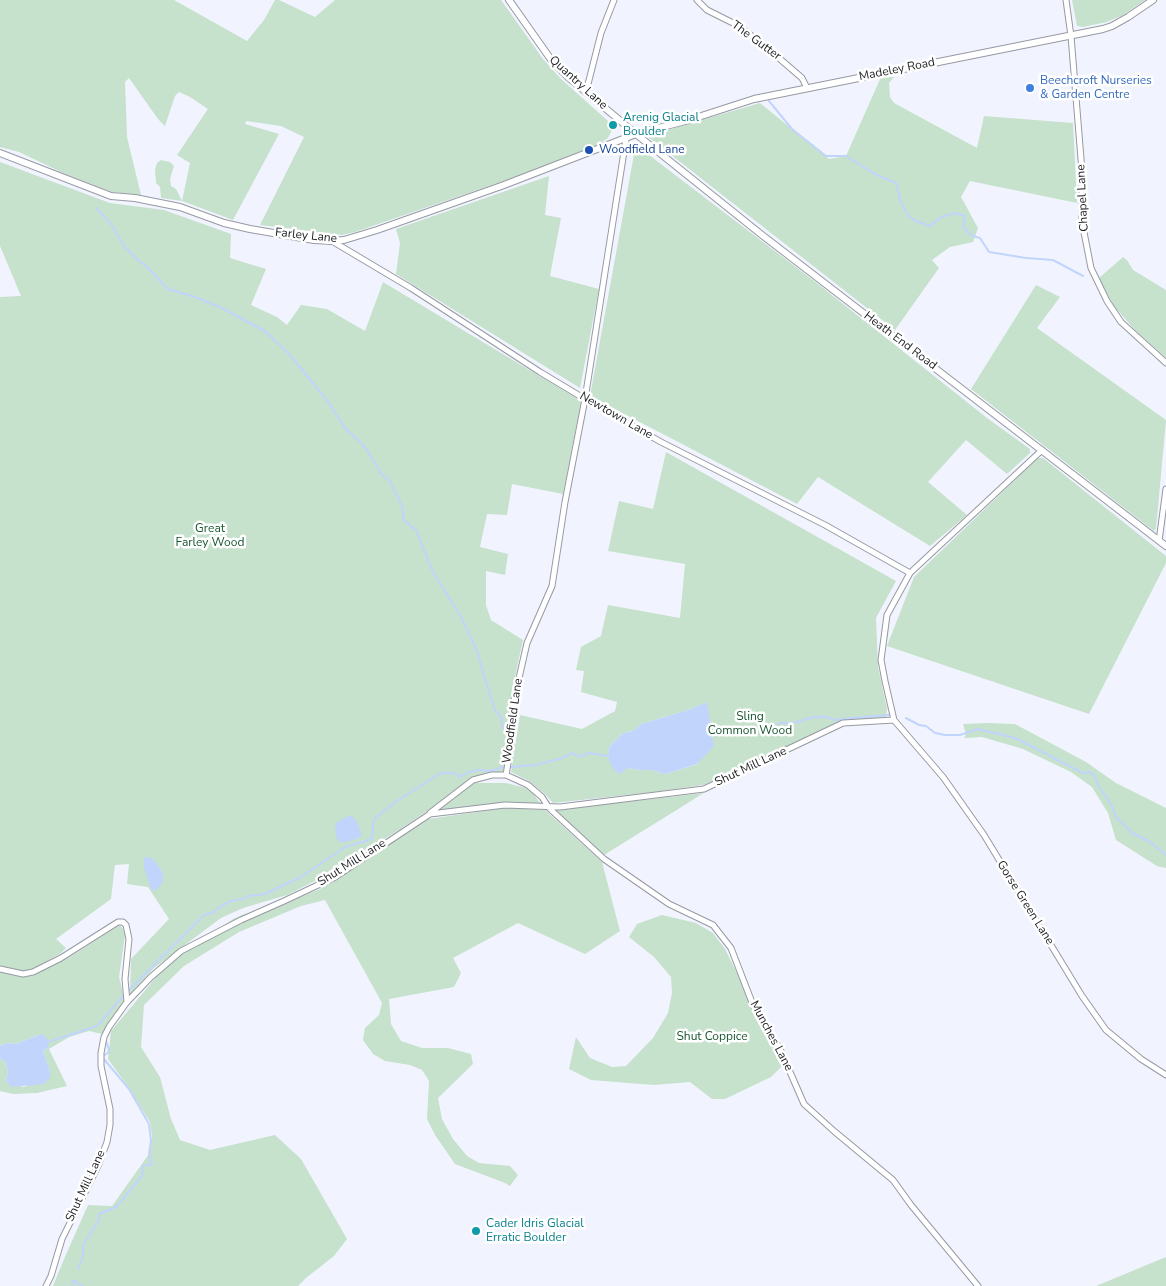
<!DOCTYPE html>
<style>
body{margin:0}
canvas{display:block;background:#f1f4fe}
</style>
<canvas width="1166" height="1286"></canvas>
<script>
const context = document.querySelector('canvas').getContext('2d');
context.lineJoin = 'round';
function paint(path, color) {
  context.fillStyle = color;
  context.fill(path, 'evenodd');
}
function shape(rows) {
  const path = new Path2D();
  for (const r of rows) {
    path.moveTo(r[0], r[1]);
    for (let i = 2; i < r.length; i += 2) path.lineTo(r[i], r[i + 1]);
  }
  return path;
}
function trace(path, color, width, dash) {
  context.strokeStyle = color;
  context.lineWidth = width;
  context.lineCap = dash ? 'butt' : 'round';
  context.setLineDash(dash || []);
  context.stroke(path);
}
function write(font, color, halo, rows, align = 'center') {
  context.font = font + ' "Nunito Sans",sans-serif';
  context.lineWidth = 5;
  context.setLineDash([]);
  context.textBaseline = 'middle';
  context.strokeStyle = halo;
  context.fillStyle = color;
  for (const [text, x, y, turn = 0] of rows) {
    context.save();
    context.translate(x, y);
    context.rotate((+turn || 0) * Math.PI / 180);
    context.textAlign = isNaN(turn) ? turn : align;
    if (halo) context.strokeText(text, 0, 0);
    context.fillText(text, 0, 0);
    context.restore();
  }
}
paint(shape([
 [0,0,174,0,247,41,264,20,275,0,279,0,315,17,335,0,501,0,543,59,560,78,608,121,612,125,612,130,608,138,601,143,521,175,355,232,342,235,260,225,304,137,281,126,246,121,245,124,279,134,233,220,182,201,161,198,160,187,156,183,155,170,157,163,161,160,170,162,174,166,170,179,171,186,176,189,182,201,190,163,177,155,208,109,190,97,179,92,175,96,165,126,158,119,129,78,125,82,127,137,141,195,112,192,63,173,19,152,0,147],
 [1072,0,1145,0,1123,15,1107,22,1083,27,1077,26],
 [881,77,894,77,889,83,890,97,894,103,977,148,984,116,1073,123,1077,203,970,181,961,197,978,228,973,242,950,247,932,260,939,268,895,330,647,136,760,103,829,159,846,156],
 [635,149,649,155,818,284,987,418,1030,449,1030,453,1007,474,966,440,928,482,967,515,930,546,818,477,797,504,590,396],
 [0,162,110,203,164,210,231,234,230,258,266,269,251,305,277,317,287,325,301,305,327,309,365,331,383,282,581,401,563,494,512,484,507,515,487,514,480,547,508,554,505,575,486,571,486,605,491,620,523,640,512,690,504,776,472,777,430,809,399,830,319,879,287,895,243,908,221,918,154,968,130,994,131,959,169,919,148,887,127,884,129,864,115,865,111,899,56,939,66,948,61,953,37,967,26,971,21,972,0,967,0,297,21,296,0,246],
 [549,176,545,215,561,218,550,276,599,289,580,388,396,274,400,243,396,229],
 [1123,257,1127,260,1133,270,1166,290,1166,358,1134,329,1114,306,1099,278],
 [1036,285,1060,297,1037,328,1166,420,1156,529,1154,531,971,389],
 [666,452,896,581,876,618,878,667,887,709,886,717,841,722,831,725,784,752,703,785,655,792,553,803,545,794,529,781,511,772,520,715,582,729,615,711,617,702,581,692,584,671,576,670,581,647,601,636,608,605,680,618,685,564,608,551,619,501,653,509],
 [706,703,698,764,666,774,651,770,640,770,628,768,608,757,609,747,623,733,633,731,641,724,688,710],
 [1038,458,1043,458,1166,556,1166,563,1089,714,887,646,914,577],
 [989,723,1015,724,1086,762,1116,783,1166,808,1166,868,1157,866,1116,840,1108,813,1092,787,1071,772,1023,749,982,737,964,738,966,734,963,724],
 [474,783,506,783,530,789,540,803,504,803,437,811],
 [704,793,604,855,555,810],
 [504,808,545,810,602,862,620,931,585,954,518,923,453,958,461,973,454,987,389,999,391,1024,401,1041,422,1048,448,1048,471,1054,473,1064,438,1098,442,1119,453,1139,467,1156,479,1163,510,1166,518,1175,510,1186,505,1183,455,1164,435,1135,427,1119,429,1081,422,1070,410,1065,385,1061,373,1054,363,1040,365,1028,379,1015,382,1003,325,900,301,906,239,932,184,966,144,1005,141,1047,160,1077,171,1119,180,1140,210,1150,275,1135,301,1159,347,1239,334,1256,306,1278,298,1286,53,1286,64,1259,88,1205,112,1206,149,1154,152,1137,150,1122,126,1084,108,1059,111,1031,169,962,233,919,242,915,287,902,320,889,429,819],
 [662,915,696,923,713,933,725,949,783,1065,771,1077,725,1099,712,1099,690,1082,654,1085,591,1080,569,1069,576,1037,590,1058,612,1067,626,1066,653,1038,668,1013,672,993,671,977,654,957,629,937,637,924],
 [120,925,123,929,125,935,119,977,125,1002,115,1013,102,1034,89,1031,69,1037,49,1049,67,1086,37,1093,13,1094,0,1091,0,1058,6,1063,8,1072,6,1081,24,1087,31,1084,44,1084,50,1072,43,1050,49,1048,44,1037,42,1035,38,1035,16,1044,7,1043,0,1046,0,971,23,977,32,976,70,957],
 [1166,1257,1166,1286,1096,1286]
]), '#c6e1cc');
paint(shape([
 [707,702,714,746,697,764,666,774,651,770,640,770,628,768,620,774,613,769,608,757,609,747,623,733,633,731,641,724,688,710],
 [350,815,356,820,362,835,359,838,343,843,337,840,335,828,336,823],
 [146,857,151,858,156,862,163,874,162,884,155,891,151,889,144,868,144,858],
 [41,1034,46,1037,49,1048,43,1050,50,1072,50,1077,44,1084,12,1087,6,1081,8,1072,6,1063,0,1058,0,1046,7,1043,16,1044]
]), '#c1d5fc');
trace(shape([
 [769,101,792,129,826,156,846,156,875,174,896,183,901,202,908,215,914,220,930,226,941,217,955,213,965,216,963,227,970,235,980,238,989,252,1026,258,1053,260,1083,276],
 [96,208,111,224,125,247,140,262,145,265,168,289,195,297,224,309,266,332,290,355,329,403,344,427,365,447,382,475,390,481,402,506,404,520,416,530,433,572,461,617,477,651,491,699,495,710,501,717,502,725,507,735],
 [906,718,919,725,926,726,935,733,945,735,960,735,978,729,1015,738,1083,773,1090,772,1095,776,1098,785,1112,806,1116,817,1132,833,1150,842,1166,855],
 [723,733,735,728,759,727,770,729,780,723,793,723,814,717,826,717,835,720,852,718,889,715],
 [511,767,535,765,559,759,573,753,579,757,589,753,608,756],
 [128,991,204,915,214,912,218,908,231,901,243,899,248,896,265,894,301,877,345,847,366,841,372,838,373,825,375,818,397,801,431,779,441,773,454,773,459,777,469,772,479,770,490,771,503,767],
 [48,1042,97,1026,124,995],
 [78,1269,83,1256,83,1245,99,1220,99,1214,116,1207,142,1176,143,1166,152,1164,149,1154,151,1141,149,1124,129,1089,103,1058,103,1056,108,1053,109,1050,106,1041],
 [73,1280,83,1286],
 [72,1286,73,1281]
]), '#c1d5fc', 2);
const minor = shape([
 [697,0,707,10,735,24,758,40,802,78,807,88],
 [1066,0,1071,36,1082,171,1082,222,1091,268,1107,301,1121,322,1166,363],
 [586,92,601,33,614,0],
 [626,139,585,399,565,502,552,586,527,643,514,700,511,745,506,775,528,785,542,797,549,808,604,859,669,904,713,925,731,948,753,1005,780,1049,804,1104,835,1132,893,1180,911,1205,978,1286],
 [332,241,411,288,540,372,585,399,661,442,825,525,910,573],
 [1042,450,910,573,887,615,881,660,885,681,894,720,943,777,984,835,1082,996,1106,1030,1141,1059,1166,1075],
 [1159,541,1166,489],
 [430,813,473,780,492,775,506,775],
 [0,969,23,974,33,972,61,958,118,922,123,922,126,925,129,939,125,979,127,1002],
 [46,1286,51,1276,62,1239,98,1166,107,1142,110,1125,110,1109,101,1066,101,1053,104,1037,109,1027,127,1002,151,977,181,951,241,920,284,901,335,877,430,814,505,805,560,807,704,789,843,723,894,720]
]);
const tertiary = shape([
 [509,0,552,61,568,77,636,134,762,235,1166,546],
 [0,153,111,196,135,198,180,207,224,223,250,229,314,240,332,241,344,240,377,230,504,185,636,134,689,120,754,99,1103,29,1112,26,1128,17,1153,0]
]);
trace(minor, '#9799a3', 7);
trace(tertiary, '#9799a3', 8);
trace(minor, '#fff', 5);
trace(tertiary, '#fff', 6);
for (const [x, y, r, color] of [
 [1030,88,5,"#3f7fe0"],
 [613,125,5,"#0f9aa8"],
 [589,150,5,"#1a4fb4"],
 [476,1231,5,"#0f9aa8"]
]) {
  const dot = new Path2D();
  dot.arc(x, y, r, 0, 2 * Math.PI);
  context.fillStyle = color;
  context.fill(dot);
  trace(dot, '#fff', 2);
}
write('12px', '#1c1d20', '#fff', [
 ["The Gutter",756,41,36],
 ["Madeley Road",897,70,-11],
 ["Quantry Lane",578,83,42],
 ["Chapel Lane",1083,198,-93],
 ["Farley Lane",306,236,6],
 ["Heath End Road",900,341,37],
 ["Newtown Lane",616,416,30],
 ["Woodfield Lane",513,721,-82],
 ["Shut Mill Lane",751,767,-25],
 ["Shut Mill Lane",352,863,-32],
 ["Gorse Green Lane",1025,903,58],
 ["Munches Lane",771,1036,62],
 ["Shut Mill Lane",86,1186,-65]
]);
write('12px', '#366cbe', '#fff', [
 ["Beechcroft Nurseries",1040,81],
 ["& Garden Centre",1040,95]
], 'left');
write('12px', '#0d838f', '#fff', [
 ["Arenig Glacial",623,118],
 ["Boulder",623,132],
 ["Cader Idris Glacial",486,1224],
 ["Erratic Boulder",486,1238]
], 'left');
write('12px', '#164399', '#fff', [
 ["Woodfield Lane",599,150]
], 'left');
write('12px', '#185530', '#fff', [
 ["Great",210,529],
 ["Farley Wood",210,543],
 ["Sling",750,717],
 ["Common Wood",750,731],
 ["Shut Coppice",712,1037]
]);
</script>
